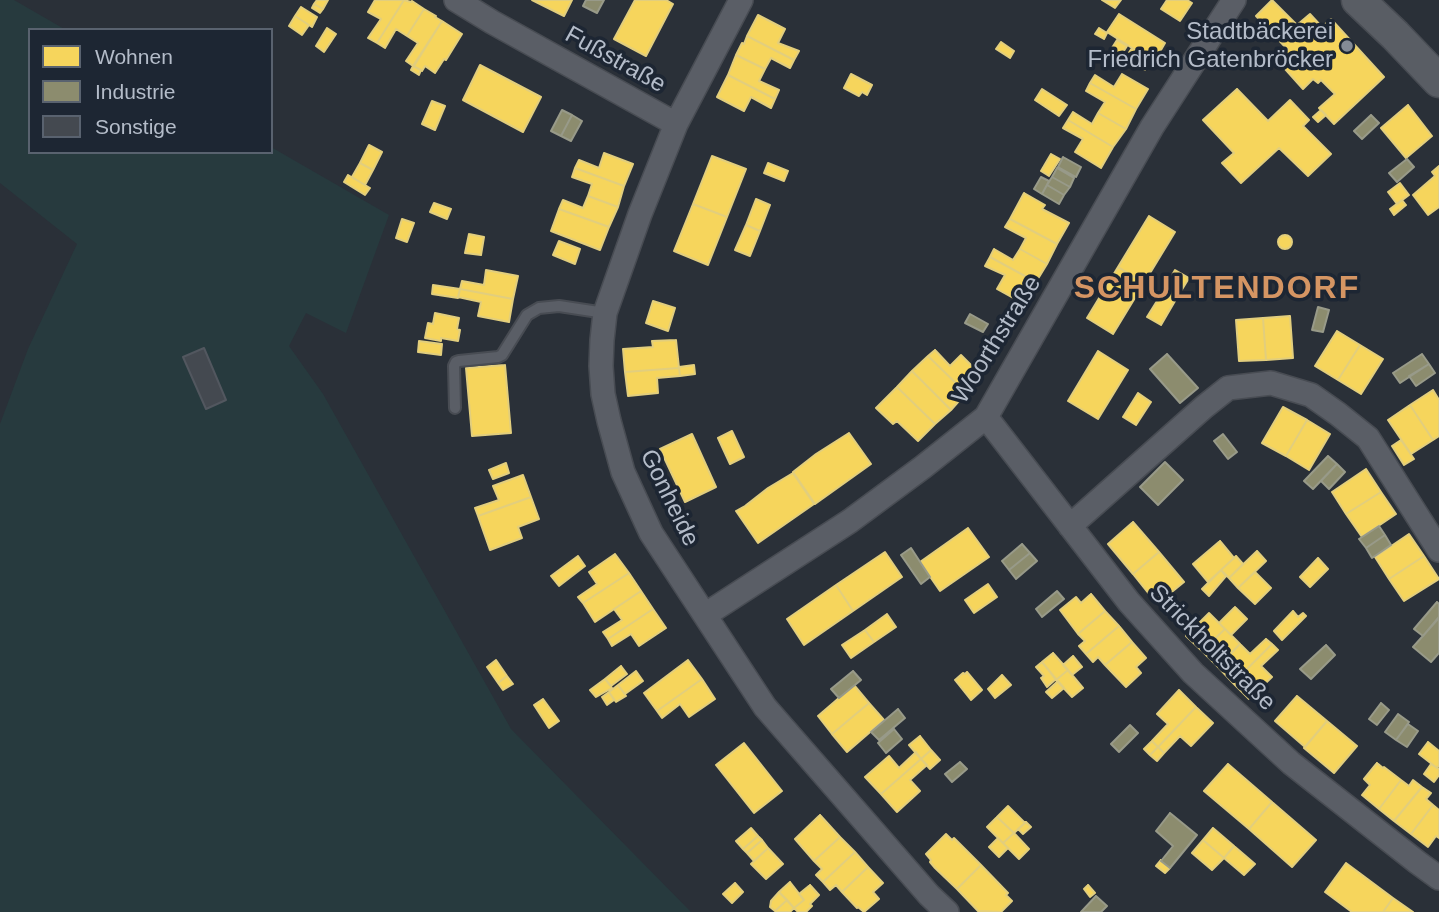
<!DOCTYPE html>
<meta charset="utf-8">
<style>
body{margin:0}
#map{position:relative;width:1439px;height:912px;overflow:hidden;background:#2a3038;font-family:Arial,sans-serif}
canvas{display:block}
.legend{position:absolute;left:28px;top:28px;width:245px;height:126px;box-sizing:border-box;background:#1d2633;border:2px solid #59626f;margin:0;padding:9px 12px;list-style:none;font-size:21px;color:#b4bcc9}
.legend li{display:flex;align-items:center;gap:14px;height:35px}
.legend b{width:35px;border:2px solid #59626f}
</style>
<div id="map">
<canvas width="1439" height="912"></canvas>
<ul class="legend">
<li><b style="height:19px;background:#f6d55c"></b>Wohnen</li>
<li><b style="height:19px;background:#8c8c6e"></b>Industrie</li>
<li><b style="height:19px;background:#444950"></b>Sonstige</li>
</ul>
</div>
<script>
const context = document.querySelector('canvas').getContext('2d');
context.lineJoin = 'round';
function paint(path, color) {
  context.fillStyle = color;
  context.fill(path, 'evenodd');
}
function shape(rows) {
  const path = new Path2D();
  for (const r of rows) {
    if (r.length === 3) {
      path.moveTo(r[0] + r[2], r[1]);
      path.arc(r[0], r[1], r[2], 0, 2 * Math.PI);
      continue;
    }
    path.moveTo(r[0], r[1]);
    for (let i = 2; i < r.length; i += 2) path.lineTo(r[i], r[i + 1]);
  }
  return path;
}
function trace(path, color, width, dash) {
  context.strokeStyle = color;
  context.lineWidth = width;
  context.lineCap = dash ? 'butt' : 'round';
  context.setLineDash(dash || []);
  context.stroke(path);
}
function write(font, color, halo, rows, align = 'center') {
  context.font = font + ' Arial,sans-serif';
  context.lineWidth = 7;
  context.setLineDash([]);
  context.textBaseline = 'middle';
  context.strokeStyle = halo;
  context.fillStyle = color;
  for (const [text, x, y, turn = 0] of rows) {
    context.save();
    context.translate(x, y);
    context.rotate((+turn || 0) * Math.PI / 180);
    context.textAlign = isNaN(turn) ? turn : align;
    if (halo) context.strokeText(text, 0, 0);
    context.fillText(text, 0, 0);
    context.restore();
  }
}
paint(shape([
 [0,0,14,0,66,30,30,30,30,152,271,152,271,147,389,215,346,333,306,313,289,346,323,394,511,729,691,912,0,912,0,424,28,349,77,244,0,183]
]), '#273a3e');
const homes = shape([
 [317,0,328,0,323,9,314,4,317,0],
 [375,0,404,0,377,43,368,38,381,19,368,12,375,0],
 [404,0,411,2,412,1,424,9,407,36,396,29,385,48,377,43,404,0],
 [532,0,572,0,564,16,532,0],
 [635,0,666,0,673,4,646,56,614,39,635,0],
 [1102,0,1121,0,1115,8,1102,0],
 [1167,0,1187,0,1192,3,1180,21,1161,9,1167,0],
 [1272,0,1297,25,1310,14,1322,27,1331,19,1384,77,1334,124,1319,108,1335,94,1321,80,1318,83,1313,79,1303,89,1277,60,1288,50,1256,16,1272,0],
 [314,4,323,9,320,13,312,8,314,4],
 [301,7,317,17,312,27,295,16,301,7],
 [424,9,436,16,435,17,442,21,413,66,406,61,418,43,407,36,424,9],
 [1119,14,1165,43,1154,62,1107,32,1119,14],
 [758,15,785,29,778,43,799,51,794,60,747,36,758,15],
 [295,16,309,25,302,35,289,26,295,16],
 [442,21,462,34,446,60,444,59,435,73,425,66,422,71,414,66,442,21],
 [327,28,336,34,324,52,316,46,327,28],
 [1099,28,1107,33,1104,39,1095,34,1099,28],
 [747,36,794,60,790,68,771,58,765,69,736,55,742,43,744,44,747,36],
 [1117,40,1127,46,1120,57,1110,51,1117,40],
 [1001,42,1014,51,1010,58,996,49,1001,42],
 [1132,48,1151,60,1145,70,1126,57,1132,48],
 [736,55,765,69,759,81,779,90,775,99,728,75,736,55],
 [480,65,541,97,523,132,463,100,480,65],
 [413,66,421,70,419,75,411,70,413,66],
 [851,74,872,85,867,95,862,92,859,96,844,88,851,74],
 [1122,74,1148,89,1136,109,1090,83,1095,75,1114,87,1122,74],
 [728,75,775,99,771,108,751,97,744,111,717,97,728,75],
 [1090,83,1136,109,1126,129,1098,113,1105,102,1086,91,1090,83],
 [1042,89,1067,105,1059,116,1035,100,1042,89],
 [1237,89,1268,121,1290,100,1309,120,1303,126,1331,154,1308,176,1279,148,1241,183,1222,163,1234,153,1203,120,1237,89],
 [432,101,445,106,435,130,422,124,432,101],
 [1408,105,1432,136,1406,158,1381,128,1408,105],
 [1321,110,1326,115,1318,122,1313,117,1321,110],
 [1073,112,1092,124,1098,113,1126,129,1113,147,1068,120,1073,112],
 [1068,120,1113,147,1101,168,1075,152,1083,139,1063,128,1068,120],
 [369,145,382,152,373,170,360,163,369,145],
 [604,153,633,164,624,186,575,168,579,160,599,168,604,153],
 [1051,154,1060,159,1049,176,1041,171,1051,154],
 [712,156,746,169,727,217,693,204,712,156],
 [360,163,373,170,365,185,352,177,360,163],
 [768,163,788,171,784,181,764,173,768,163],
 [1439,166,1439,207,1428,215,1413,195,1435,176,1432,172,1439,166],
 [575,168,624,186,618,207,588,196,592,184,572,177,575,168],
 [348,175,370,188,365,195,344,182,348,175],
 [1400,183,1409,195,1397,204,1388,192,1400,183],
 [1024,193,1045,205,1042,209,1069,223,1057,244,1010,219,1024,193],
 [588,196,618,207,609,227,559,209,563,200,583,208,588,196],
 [756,199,770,205,760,231,746,225,756,199],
 [1402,200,1406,205,1394,215,1390,209,1402,200],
 [434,203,451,209,447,219,430,212,434,203],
 [693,204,727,217,708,265,674,251,693,204],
 [559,209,609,227,600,250,551,231,559,209],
 [1149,216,1175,232,1144,283,1118,267,1149,216],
 [402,219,414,223,407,242,396,238,402,219],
 [1010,219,1057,244,1047,264,1020,249,1026,238,1005,227,1010,219],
 [746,225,760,231,750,256,735,250,746,225],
 [469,234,484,237,481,255,465,253,469,234],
 [1285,242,7],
 [559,241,580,249,575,264,553,255,559,241],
 [994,249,1013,260,1020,249,1047,264,1036,282,990,257,994,249],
 [990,257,1036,282,1024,304,997,289,1005,275,985,266,990,257],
 [1118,267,1144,283,1113,334,1087,318,1118,267],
 [486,270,518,276,513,299,460,289,462,281,484,285,486,270],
 [1175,270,1189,278,1175,301,1162,293,1175,270],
 [433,285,460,289,458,298,432,294,433,285],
 [460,289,513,299,509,322,478,316,481,302,458,297,460,289],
 [1162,293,1175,301,1161,325,1147,317,1162,293],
 [653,301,675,308,668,331,646,323,653,301],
 [435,313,459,318,457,329,460,330,458,341,441,338,441,341,425,338,428,323,433,324,435,313],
 [1290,316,1293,358,1266,360,1263,318,1290,316],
 [1263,318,1266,360,1239,361,1236,320,1263,318],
 [1337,331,1360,345,1338,380,1315,366,1337,331],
 [676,340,679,368,625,372,623,349,653,347,652,341,676,340],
 [419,341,442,344,441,355,418,352,419,341],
 [1360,345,1383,359,1361,394,1338,380,1360,345],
 [935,350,950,366,961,355,983,377,966,393,928,356,935,350],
 [1098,351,1128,370,1098,419,1068,401,1098,351],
 [928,356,966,393,951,410,912,371,928,356],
 [505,365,511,433,472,436,466,368,505,365],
 [694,365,695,374,680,376,679,367,694,365],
 [679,368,680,376,657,378,658,393,628,396,625,372,679,368],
 [912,371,951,410,935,424,897,387,912,371],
 [897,387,935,424,918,441,897,421,893,424,876,408,897,387],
 [1433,390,1439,400,1439,436,1433,440,1410,405,1433,390],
 [1138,393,1151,402,1136,425,1123,417,1138,393],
 [1410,405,1433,440,1411,454,1388,420,1410,405],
 [1283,407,1307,420,1286,456,1262,443,1283,407],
 [1307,420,1330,434,1309,470,1286,456,1307,420],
 [732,431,744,457,730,464,718,438,732,431],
 [849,433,871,464,815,504,793,472,816,454,849,433],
 [692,434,716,487,685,502,660,449,692,434],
 [1401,440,1414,459,1404,465,1392,446,1401,440],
 [506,463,509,473,493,479,489,470,506,463],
 [1366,469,1381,492,1346,514,1332,492,1366,469],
 [793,473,814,504,758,543,736,511,745,506,768,488,793,473],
 [523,475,531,497,478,516,475,508,499,500,493,486,523,475],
 [1381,492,1396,514,1362,537,1346,514,1381,492],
 [531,497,539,519,518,527,522,538,490,550,478,516,531,497],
 [1133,522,1159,552,1133,574,1108,544,1133,522],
 [968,528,989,557,940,591,920,562,968,528],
 [1409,534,1424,556,1389,579,1375,557,1409,534],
 [1220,541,1234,558,1208,582,1193,564,1220,541],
 [1257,551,1266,561,1238,588,1229,578,1257,551],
 [885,552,902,577,853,611,836,585,885,552],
 [1159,552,1184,582,1157,604,1133,574,1159,552],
 [615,554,629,573,583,603,578,597,597,584,589,572,615,554],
 [578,556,585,566,559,586,551,576,578,556],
 [1236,556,1243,564,1229,578,1221,570,1236,556],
 [1424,556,1439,579,1404,601,1389,579,1424,556],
 [1318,558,1328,569,1310,587,1300,577,1318,558],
 [1221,570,1226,576,1209,596,1202,589,1221,570],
 [1255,572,1271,588,1255,604,1238,588,1255,572],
 [629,573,641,591,595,622,583,603,629,573],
 [988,584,997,597,974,613,965,600,988,584],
 [836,585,853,611,804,645,787,619,836,585],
 [641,591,653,609,608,639,603,632,622,620,614,609,641,591],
 [1091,594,1105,611,1078,634,1060,610,1076,597,1081,603,1091,594],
 [1235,607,1247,619,1231,635,1219,623,1235,607],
 [653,609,666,628,639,646,631,634,612,646,608,639,653,609],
 [1105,611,1119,626,1086,654,1079,646,1085,641,1078,634,1105,611],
 [1293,611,1298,617,1303,613,1306,616,1282,640,1274,631,1293,611],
 [1209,613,1225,629,1202,651,1186,636,1209,613],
 [887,614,896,627,874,642,865,630,887,614],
 [1119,626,1132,642,1105,665,1098,657,1093,662,1086,654,1119,626],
 [1225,629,1240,644,1218,667,1202,651,1225,629],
 [865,630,874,642,851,658,842,645,865,630],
 [1266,639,1272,644,1233,683,1218,667,1240,644,1250,654,1266,639],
 [1132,642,1146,658,1136,667,1141,673,1126,687,1105,665,1132,642],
 [1272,644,1278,650,1261,666,1272,677,1249,699,1233,683,1272,644],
 [1053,653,1068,670,1056,680,1042,662,1053,653],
 [1073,656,1082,667,1072,675,1063,665,1073,656],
 [496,660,507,676,498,683,487,667,496,660],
 [688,660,702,679,657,711,644,693,688,660],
 [1042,662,1056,679,1047,687,1041,678,1044,676,1036,667,1042,662],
 [621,666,627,674,611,686,605,679,621,666],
 [1068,670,1083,688,1072,697,1056,680,1068,670],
 [636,671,643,681,625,694,618,685,636,671],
 [967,672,982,690,971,700,955,680,963,673,965,674,967,672],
 [1002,675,1011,685,995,698,988,689,1002,675],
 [507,676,513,684,503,690,498,683,507,676],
 [605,679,612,688,596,697,590,690,605,679],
 [702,679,715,699,689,717,680,704,662,718,657,711,702,679],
 [1058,681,1064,688,1052,698,1046,692,1058,681],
 [618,685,626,696,616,702,609,692,618,685],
 [854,685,869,703,832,734,818,716,854,685],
 [1179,690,1196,707,1158,747,1152,741,1168,724,1157,714,1179,690],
 [609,692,614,700,607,705,602,697,609,692],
 [1297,696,1327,721,1305,747,1275,721,1297,696],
 [543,699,559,721,549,728,534,705,543,699],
 [869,703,884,720,847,752,832,734,869,703],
 [1196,707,1213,723,1191,746,1180,736,1164,753,1158,747,1196,707],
 [1327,721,1357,746,1334,773,1304,748,1327,721],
 [920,736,931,750,921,759,909,745,920,736],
 [1152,741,1158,747,1150,755,1144,749,1152,741],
 [1428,742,1439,751,1439,765,1437,768,1419,754,1428,742],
 [744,743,782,791,754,813,716,765,744,743],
 [1158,747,1164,753,1157,761,1150,755,1158,747],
 [931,750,940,760,930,769,921,759,931,750],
 [916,752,921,759,881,794,865,777,889,756,899,768,916,752],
 [921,759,927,765,910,780,920,791,897,812,881,794,921,759],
 [1377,763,1383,768,1384,767,1401,780,1379,809,1362,795,1370,785,1364,779,1377,763],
 [1228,764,1272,802,1249,829,1204,791,1228,764],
 [1431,764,1439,769,1439,775,1434,782,1424,774,1431,764],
 [1401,780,1409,786,1413,780,1422,787,1394,821,1379,809,1401,780],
 [1422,787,1431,793,1426,799,1433,805,1411,834,1394,821,1422,787],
 [1272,802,1316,840,1292,867,1249,829,1272,802],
 [1433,805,1439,810,1439,838,1436,836,1428,847,1411,834,1433,805],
 [1008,806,1024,822,1026,822,1014,833,997,817,1008,806],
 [820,815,840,837,814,861,795,839,820,815],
 [997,817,1014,833,1003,843,987,827,997,817],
 [1026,822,1031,827,1023,834,1018,829,1026,822],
 [751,828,758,836,743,849,736,841,751,828],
 [1213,828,1234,846,1224,858,1203,840,1213,828],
 [1014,833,1029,849,1019,859,1003,843,1014,833],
 [946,834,952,840,954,838,981,865,957,889,935,868,930,862,931,860,926,854,946,834],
 [758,836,762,840,747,853,743,849,758,836],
 [840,837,855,852,823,882,816,875,822,869,814,861,840,837],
 [998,838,1008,848,999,857,989,847,998,838],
 [762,840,768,848,754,861,747,853,762,840],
 [1203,840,1224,858,1212,870,1192,853,1203,840],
 [1234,846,1255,864,1244,875,1224,858,1234,846],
 [768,848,783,864,766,879,751,864,768,848],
 [855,852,868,867,842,892,836,885,830,890,823,882,855,852],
 [1161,860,1170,868,1165,873,1156,866,1161,860],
 [1346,863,1393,898,1383,912,1352,912,1325,892,1346,863],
 [981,865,1008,893,1006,895,1012,901,1001,912,978,911,957,889,981,865],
 [868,867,883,883,873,892,879,899,864,912,858,907,857,908,842,892,868,867],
 [790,882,804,900,794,908,779,892,790,882],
 [735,883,743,892,732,903,723,894,735,883],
 [810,885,819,895,810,904,812,906,806,912,798,912,794,908,804,900,799,894,810,885],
 [1088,885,1095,893,1090,897,1084,889,1088,885],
 [779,892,787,900,775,911,770,907,771,901,779,892],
 [1393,898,1413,912,1383,912,1393,898],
 [787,900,794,908,790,912,776,912,775,911,787,900]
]);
paint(homes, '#f6d55c');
trace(homes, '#e2ce7d', 2);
const industry = shape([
 [586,0,604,0,597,13,583,6,586,0],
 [562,110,572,115,561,136,551,131,562,110],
 [572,115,582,121,571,141,561,136,572,115],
 [1371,115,1379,123,1362,139,1354,131,1371,115],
 [1063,157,1081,167,1076,177,1058,167,1063,157],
 [1407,159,1414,167,1397,182,1389,173,1407,159],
 [1057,168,1074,178,1070,187,1052,177,1057,168],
 [1041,177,1049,181,1042,194,1034,189,1041,177],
 [1052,177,1070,187,1064,195,1047,185,1052,177],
 [1047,185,1064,195,1059,204,1042,194,1047,185],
 [1318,307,1329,310,1323,332,1312,330,1318,307],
 [970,314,988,324,983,332,965,323,970,314],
 [1167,354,1198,388,1180,403,1150,369,1167,354],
 [1422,354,1429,364,1400,383,1393,373,1422,354],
 [1429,364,1435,373,1416,386,1409,376,1429,364],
 [1223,434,1237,452,1228,459,1214,441,1223,434],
 [1328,456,1337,464,1313,489,1304,481,1328,456],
 [1165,462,1183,480,1158,505,1140,487,1165,462],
 [1337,464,1345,472,1329,489,1321,481,1337,464],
 [1379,526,1385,535,1366,548,1359,539,1379,526],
 [1385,535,1391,545,1372,558,1366,548,1385,535],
 [1022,544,1030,553,1009,570,1002,561,1022,544],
 [911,548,930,577,921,584,901,555,911,548],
 [1030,553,1037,561,1016,579,1009,570,1030,553],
 [1057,591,1064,599,1042,617,1036,609,1057,591],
 [1437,602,1439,604,1439,617,1423,636,1414,629,1437,602],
 [1439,618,1439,653,1431,662,1413,647,1439,618],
 [1326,645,1335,655,1311,679,1300,669,1326,645],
 [853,671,861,680,839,698,831,689,853,671],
 [1381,703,1389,710,1377,725,1369,719,1381,703],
 [898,709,905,718,879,740,871,732,898,709],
 [1398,714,1409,722,1396,740,1385,732,1398,714],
 [1408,724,1418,731,1407,747,1396,740,1408,724],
 [1130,725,1138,733,1119,752,1111,744,1130,725],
 [894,729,902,739,886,753,878,743,894,729],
 [960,762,967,769,952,782,945,774,960,762],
 [1170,813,1197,835,1170,868,1161,861,1173,846,1156,831,1170,813],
 [1096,896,1107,906,1101,912,1081,912,1096,896]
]);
paint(industry, '#8c8c6e');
trace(industry, '#989a89', 2);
const building = shape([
 [204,348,226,400,206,409,183,357,204,348]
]);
paint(building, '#444950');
trace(building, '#52575f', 2);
const lane = shape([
 [455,408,454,366,456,362,459,361,498,357,502,355,527,315,539,308,559,306,605,313]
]);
const street = shape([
 [456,0,492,22,676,124],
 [741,0,676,124,640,214,605,313,602,340,601,366,603,394,609,421,623,472,651,533,765,707,929,895,947,912],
 [986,417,1129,602,1193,673,1291,763,1417,862,1439,878],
 [1070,526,1204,407,1228,388,1271,383,1311,395,1338,414,1368,438,1439,550],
 [705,615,850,521,923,467,986,417,1152,127,1234,0]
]);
const secondary = shape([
 [1358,0,1395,35,1439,81]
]);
trace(lane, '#484c53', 14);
trace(street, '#484c53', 26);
trace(secondary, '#484c53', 35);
trace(lane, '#5a5e66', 10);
trace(street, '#5a5e66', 23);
trace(secondary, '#595d64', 32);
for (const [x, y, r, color] of [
 [1347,46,7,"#848b96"]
]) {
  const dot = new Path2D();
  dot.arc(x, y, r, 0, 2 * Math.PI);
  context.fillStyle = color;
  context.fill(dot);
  trace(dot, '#1d2633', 2.5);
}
write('24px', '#b4bcc9', '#1d2633', [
 ["Stadtbäckerei",1333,32],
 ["Friedrich Gatenbröcker",1333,60]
], 'right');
write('24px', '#b4bcc9', '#1d2633', [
 ["Fußstraße",615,60,29],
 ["Woorthstraße",997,340,-58],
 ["Gonheide",669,498,64],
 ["Strickholtstraße",1212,648,45]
]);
context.letterSpacing = '2px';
write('bold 32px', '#d59563', '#1d2633', [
 ["SCHULTENDORF",1217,289]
]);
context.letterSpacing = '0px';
</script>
